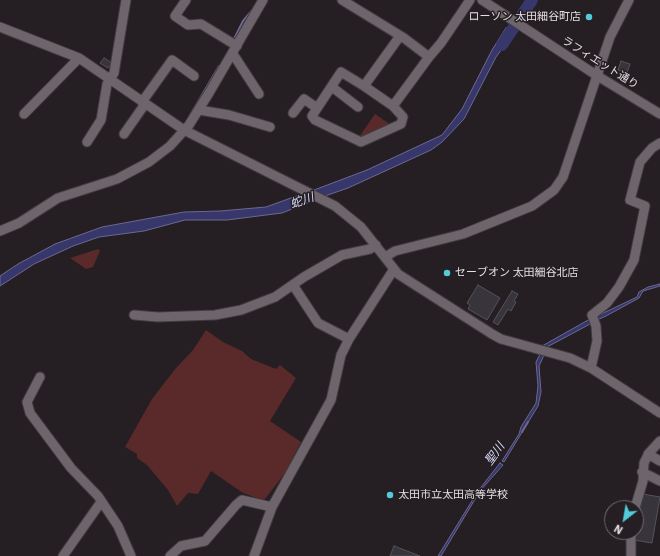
<!DOCTYPE html>
<meta charset="utf-8">
<style>
body{margin:0}
#map{position:relative;width:660px;height:556px;overflow:hidden;background:#251e23;font-family:"IBM Plex Sans",sans-serif}
canvas{display:block}
.north{position:absolute;left:604px;top:500px;width:40px;height:40px;box-sizing:border-box;background:#251e23;border:1px solid #716b70;border-radius:50%;rotate:211deg;font-size:11px;font-weight:700;line-height:16px;text-align:center;color:#e4dfe3}
.north::after{content:'';display:block;margin:auto;width:14px;height:18px;background:#52cbda;clip-path:polygon(50% 0,100% 100%,50% 72%,0 100%)}
</style>
<div id="map">
<canvas width="660" height="556"></canvas>
<div class="north">N</div>
</div>
<script>
const context = document.querySelector('canvas').getContext('2d');
context.lineJoin = 'round';
function paint(path, color) {
  context.fillStyle = color;
  context.fill(path, 'evenodd');
}
function shape(rows) {
  const path = new Path2D();
  for (const r of rows) {
    path.moveTo(r[0], r[1]);
    for (let i = 2; i < r.length; i += 2) path.lineTo(r[i], r[i + 1]);
  }
  return path;
}
function trace(path, color, width, dash) {
  context.strokeStyle = color;
  context.lineWidth = width;
  context.lineCap = dash ? 'butt' : 'round';
  context.setLineDash(dash || []);
  context.stroke(path);
}
function write(font, color, halo, rows, align = 'center') {
  context.font = font + ' "IBM Plex Sans","Noto Sans JP",sans-serif';
  context.lineWidth = 3;
  context.setLineDash([]);
  context.textBaseline = 'middle';
  context.strokeStyle = halo;
  context.fillStyle = color;
  for (const [text, x, y, turn = 0] of rows) {
    context.save();
    context.translate(x, y);
    context.rotate((+turn || 0) * Math.PI / 180);
    context.textAlign = isNaN(turn) ? turn : align;
    if (halo) context.strokeText(text, 0, 0);
    context.fillText(text, 0, 0);
    context.restore();
  }
}
paint(shape([
 [375,114,394,127,357,140],
 [98,249,100,251,93,267,86,269,70,258],
 [206,330,223,342,242,351,251,359,276,369,280,365,296,378,270,421,301,442,285,473,265,499,262,500,243,493,211,471,198,494,188,493,177,506,168,490,147,465,137,458,137,454,125,447,152,399,176,368,193,350]
]), '#592a29');
const water = shape([
 [527,0,536,0,525,17,518,13,527,0],
 [506,28,514,33,496,57,464,119,442,142,431,150,348,188,325,196,314,190,367,170,442,135,462,109,492,50,506,28],
 [302,194,315,200,282,213,227,220,185,220,144,231,99,237,73,246,34,264,0,286,0,276,18,264,55,244,102,227,184,212,220,211,266,207,302,194],
 [660,284,660,286,643,291,639,298,606,316,597,320,595,317,637,297,639,292,648,287,660,284],
 [590,319,592,323,547,347,542,346,590,319],
 [540,354,544,355,539,366,541,392,538,406,504,462,502,461,519,434,521,427,536,403,538,386,536,362,540,354],
 [500,463,503,465,480,491,441,556,438,556,478,491,500,463]
]);
paint(water, '#38376c');
trace(water, '#6c6990', 1);
trace(shape([
 [233,41,243,21,254,8],
 [189,117,219,66],
 [522,432,528,422]
]), '#6c6990', 2);
trace(shape([
 [502,45,532,0]
]), '#38376c', 12);
const building = shape([
 [104,58,112,63,108,68,100,63,104,58],
 [621,61,630,64,627,73,618,70,621,61],
 [478,285,500,298,487,320,468,309,470,305,467,303,478,285],
 [512,291,518,294,514,301,516,302,511,311,508,309,498,325,493,322,512,291],
 [643,494,660,497,652,543,634,540,643,494],
 [394,546,420,556,390,556,394,546]
]);
paint(building, '#38343c');
trace(building, '#56525a', 1);
const minor = shape([
 [186,0,175,16,188,25,201,24,237,46],
 [342,0,404,38,429,57,441,43,470,0],
 [482,0,596,75,660,114],
 [0,27,79,58,184,130,335,206,361,227,398,274,492,334,501,339,570,358,591,368,660,413],
 [400,36,364,86,393,106,429,57],
 [233,54,259,94],
 [364,86,341,72,312,116,315,120,361,142,401,124,403,117,393,106],
 [332,87,358,107],
 [142,102,172,60,194,76],
 [199,110,229,115,270,127],
 [293,113,304,99,317,108],
 [24,114,79,58],
 [124,134,145,104],
 [87,142,101,120,107,84,114,73,126,0],
 [0,231,19,223,58,198,117,179,149,162,170,146,189,125,209,93,263,0],
 [385,257,395,251,463,234,532,206,554,190,563,177,610,37,629,0],
 [293,285,318,323,349,339],
 [134,315,158,317,215,315,241,310,275,297,304,277,342,255,370,249,376,245],
 [591,368,597,341,596,326,592,315,607,303,619,287,634,260,645,206,630,200,640,162,652,148,660,143],
 [40,377,27,402,30,413,71,468,98,496,118,526,131,556],
 [648,454,660,461],
 [642,472,660,481],
 [635,508,643,481,644,463,649,453,660,441],
 [63,556,101,502],
 [170,556,181,546,205,541,236,505,242,500,272,507],
 [254,556,272,507,331,400,341,355,349,339,394,269],
 [631,556,631,532]
]);
trace(minor, '#413c40', 11);
trace(minor, '#6d656b', 9);
for (const [x, y, r, color] of [
 [589,17,4,"#52cbda"],
 [447,273,4,"#52cbda"],
 [390,495,4,"#52cbda"]
]) {
  const dot = new Path2D();
  dot.arc(x, y, r, 0, 2 * Math.PI);
  context.fillStyle = color;
  context.fill(dot);
  trace(dot, '#251e23', 1.5);
}
write('11px', '#e4dfe3', '#251e23', [
 ["ローソン 太田細谷町店",581,17,"right"],
 ["セーブオン 太田細谷北店",455,273],
 ["太田市立太田高等学校",398,495]
], 'left');
write('11px', '#e4dfe3', '#251e23', [
 ["ラフィエット通り",600,63,32]
]);
write('italic 12px', '#d7d9fc', '#251e23', [
 ["蛇川",302,201,-19],
 ["聖川",495,454,-54]
]);
</script>
